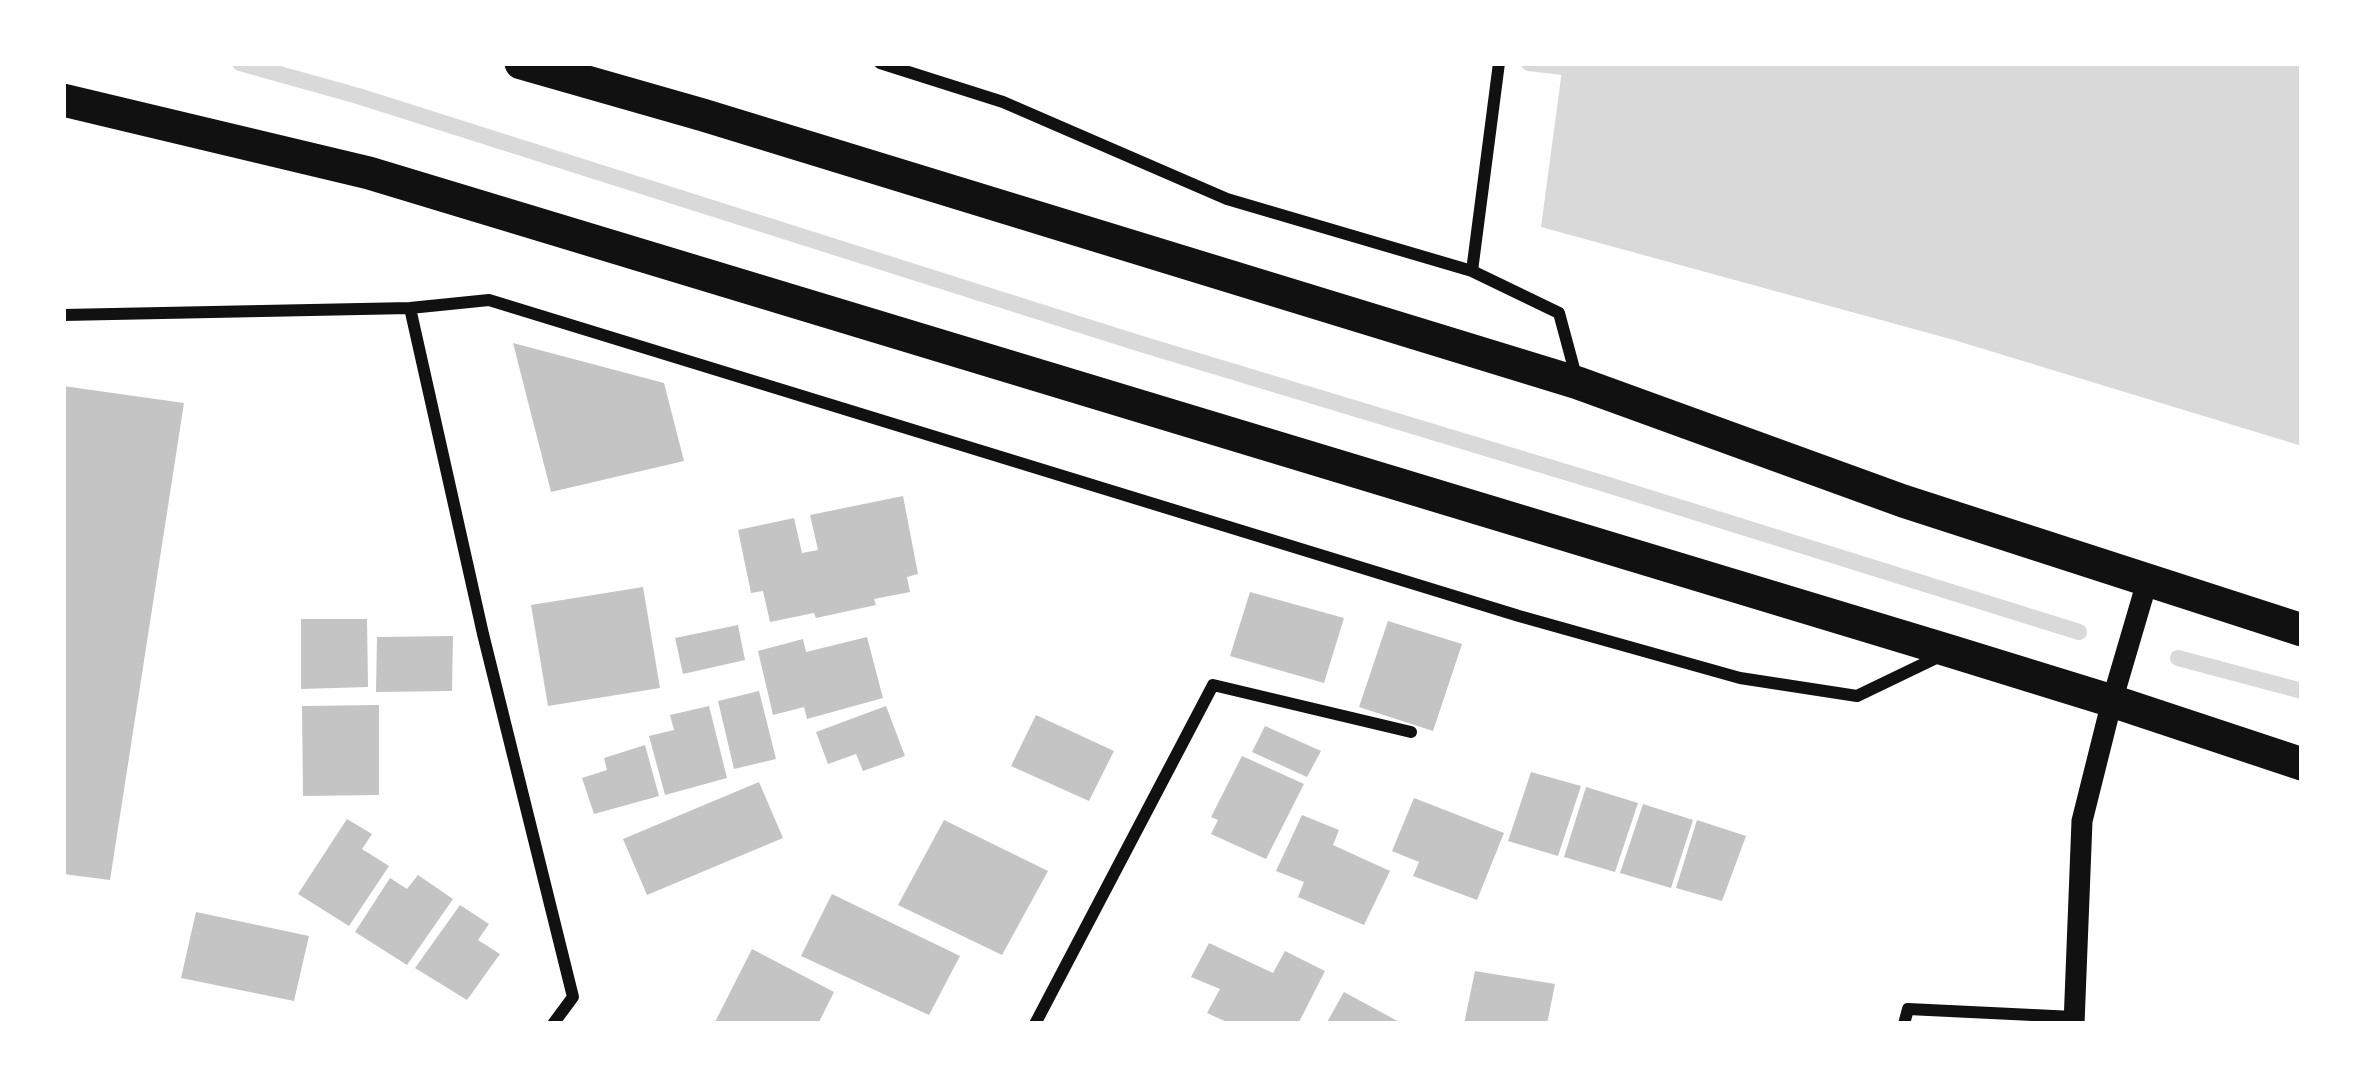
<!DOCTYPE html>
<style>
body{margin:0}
#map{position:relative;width:2365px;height:1087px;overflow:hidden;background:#fff;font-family:"DM Sans",sans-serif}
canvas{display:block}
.frame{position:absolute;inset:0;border:66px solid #fff;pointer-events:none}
</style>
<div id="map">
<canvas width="2365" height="1087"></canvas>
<div class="frame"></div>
</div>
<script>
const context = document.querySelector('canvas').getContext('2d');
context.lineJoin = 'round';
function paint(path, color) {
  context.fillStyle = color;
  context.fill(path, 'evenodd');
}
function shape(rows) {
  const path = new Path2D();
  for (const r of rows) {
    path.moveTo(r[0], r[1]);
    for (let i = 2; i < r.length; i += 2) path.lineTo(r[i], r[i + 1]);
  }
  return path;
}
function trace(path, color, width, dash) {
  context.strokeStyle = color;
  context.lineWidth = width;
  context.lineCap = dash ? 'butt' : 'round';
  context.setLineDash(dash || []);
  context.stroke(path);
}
paint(shape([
 [1563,63,2302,63,2302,446,1954,340,1541,227]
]), '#d9d9d9');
trace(shape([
 [240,63,358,96,1138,343,1605,484,2079,632],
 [1529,63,1563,67],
 [2178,658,2302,691]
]), '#d9d9d9', 16);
paint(shape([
 [513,343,664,383,684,461,551,492],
 [63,386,184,403,110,880,63,874],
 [903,496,918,574,907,577,910,592,874,599,876,605,816,618,814,613,770,622,763,591,751,593,738,530,794,518,802,553,818,550,810,515],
 [643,587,660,688,548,706,531,605],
 [1250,592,1344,618,1324,683,1230,656],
 [301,619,367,619,368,687,301,689],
 [1388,621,1462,644,1433,731,1359,707],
 [738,625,745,660,683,674,675,638],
 [453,636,452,691,376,692,377,637],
 [867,637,883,698,807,719,804,707,773,715,758,651,803,639,806,652],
 [759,691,776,759,734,769,718,701],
 [379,705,379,795,303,796,302,706],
 [709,706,727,778,665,795,649,736,674,730,670,715],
 [886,706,905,756,863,771,856,754,828,764,816,732],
 [1036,715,1114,751,1089,801,1011,766],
 [1265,726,1321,751,1307,777,1252,752],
 [645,745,659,796,594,814,582,778,607,770,604,758],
 [1242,756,1304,784,1266,859,1211,834,1218,820,1211,817],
 [1531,772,1581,786,1558,856,1508,841],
 [759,782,783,838,647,895,623,839],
 [1586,787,1638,803,1615,872,1564,857],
 [1414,798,1504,833,1477,900,1413,876,1419,862,1392,851],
 [1643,804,1693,820,1671,888,1620,873],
 [1302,815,1339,830,1333,845,1390,871,1364,925,1298,897,1304,882,1276,871],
 [347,819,372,834,362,849,389,866,349,926,298,894],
 [944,820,1048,871,1002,955,898,905],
 [1697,820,1746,836,1722,901,1676,888],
 [418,875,453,899,407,965,355,932,390,878,407,889],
 [832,894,960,956,929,1015,801,956],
 [460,905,489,924,478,940,500,954,467,1000,415,968],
 [196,912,309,936,294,1001,181,978],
 [1209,943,1273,973,1285,951,1325,971,1298,1024,1231,1024,1207,1013,1220,989,1191,977],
 [752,949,834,992,818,1024,714,1024],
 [1475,971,1555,984,1547,1024,1464,1024],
 [1344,992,1403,1024,1326,1024]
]), '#c4c4c4');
trace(shape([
 [880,63,1003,102,1227,199,1472,271,1559,313,1576,376],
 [1472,271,1499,63],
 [410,308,483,634,573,997,553,1024],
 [63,315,410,308,489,300,1519,616,1740,678,1857,696,1938,657],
 [1035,1024,1213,685,1411,732],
 [1904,1024,1908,1009,2074,1017]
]), '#111', 12);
trace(shape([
 [2074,1024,2082,821,2112,701,2147,582]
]), '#111', 21);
trace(shape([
 [521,63,703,115,1578,383,1903,501,2302,630],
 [63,100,369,173,1950,651,2112,701,2302,764]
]), '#111', 33);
</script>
